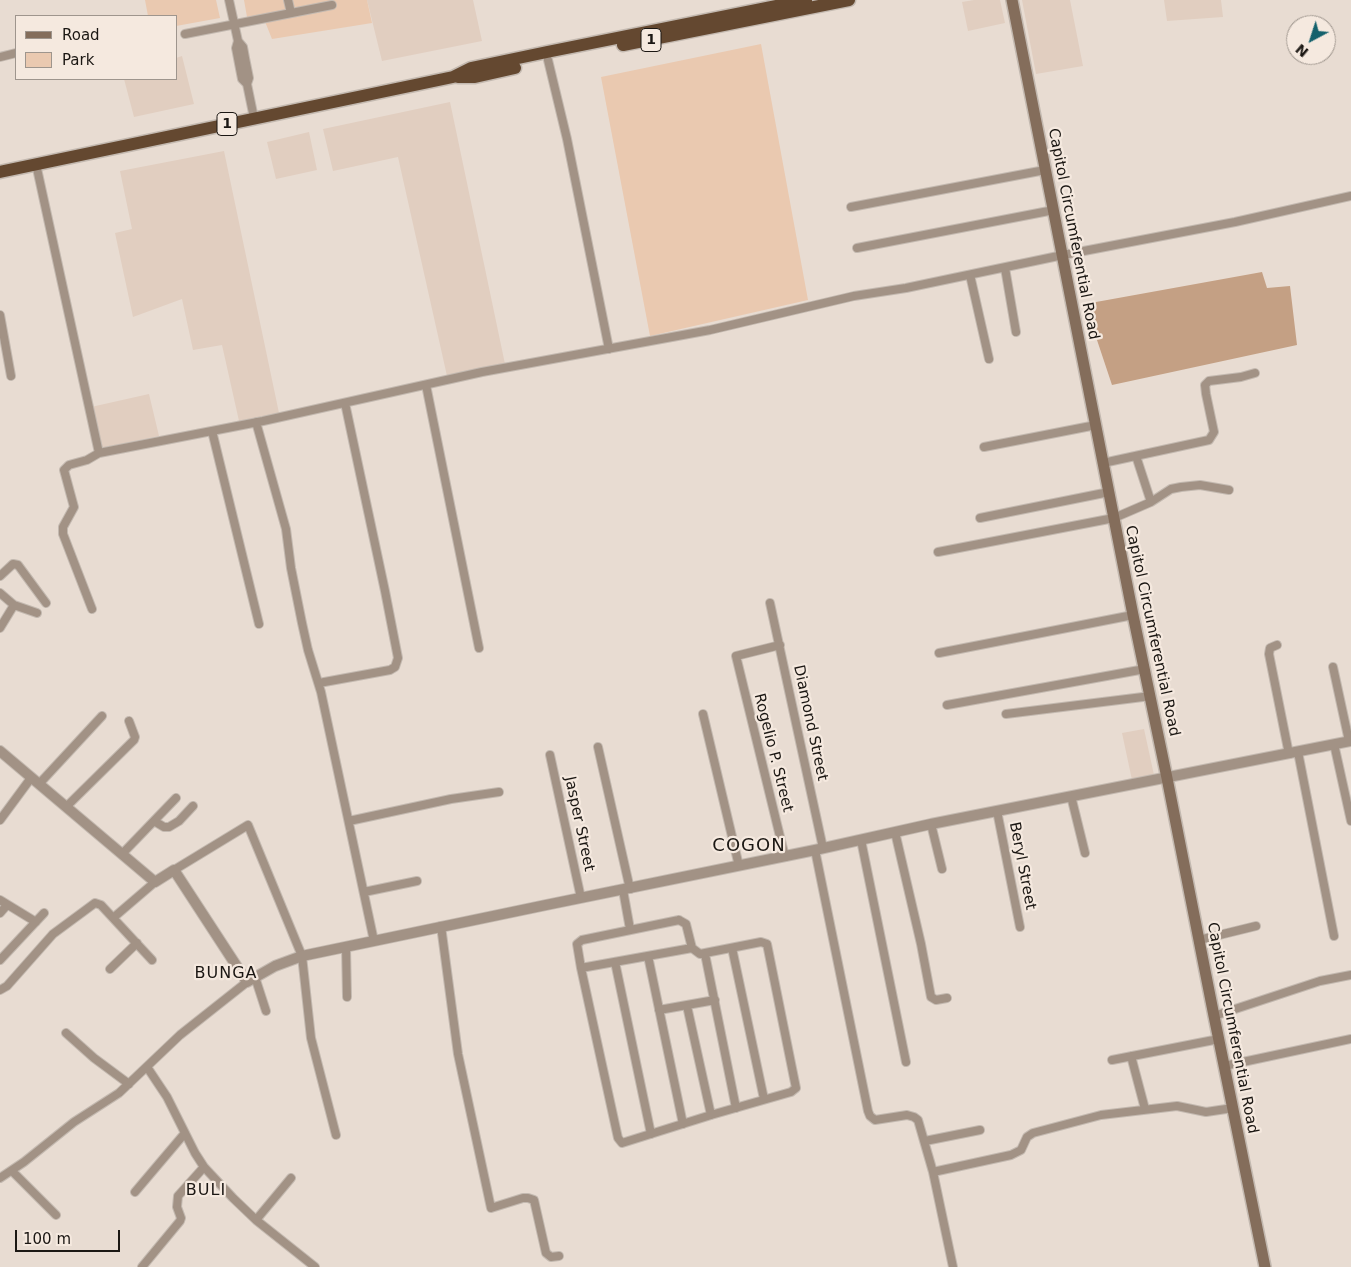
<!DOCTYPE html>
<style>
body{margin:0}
#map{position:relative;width:1351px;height:1267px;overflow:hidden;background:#e8dcd2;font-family:"DejaVu Sans",sans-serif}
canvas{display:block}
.legend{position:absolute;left:15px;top:15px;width:162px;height:65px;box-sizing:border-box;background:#f5e9df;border:1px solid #9e958d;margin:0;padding:6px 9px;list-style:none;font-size:15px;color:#1b1713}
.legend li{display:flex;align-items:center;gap:10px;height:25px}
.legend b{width:25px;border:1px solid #9e958d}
.north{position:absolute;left:1286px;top:15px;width:50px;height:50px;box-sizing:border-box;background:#f5e9df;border:1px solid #9e958d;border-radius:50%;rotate:220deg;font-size:14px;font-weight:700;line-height:20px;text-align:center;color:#1b1713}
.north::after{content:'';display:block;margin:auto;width:18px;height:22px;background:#14616c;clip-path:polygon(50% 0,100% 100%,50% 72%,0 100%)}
.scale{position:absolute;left:15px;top:1230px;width:105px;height:22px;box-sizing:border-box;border:2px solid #1b1713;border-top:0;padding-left:6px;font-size:15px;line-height:18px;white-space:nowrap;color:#1b1713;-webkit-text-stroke:4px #f5e9df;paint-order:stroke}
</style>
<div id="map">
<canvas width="1351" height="1267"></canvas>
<ul class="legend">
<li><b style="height:6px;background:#846d5b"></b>Road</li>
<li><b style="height:14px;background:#eac9b0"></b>Park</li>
</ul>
<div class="north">N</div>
<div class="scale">100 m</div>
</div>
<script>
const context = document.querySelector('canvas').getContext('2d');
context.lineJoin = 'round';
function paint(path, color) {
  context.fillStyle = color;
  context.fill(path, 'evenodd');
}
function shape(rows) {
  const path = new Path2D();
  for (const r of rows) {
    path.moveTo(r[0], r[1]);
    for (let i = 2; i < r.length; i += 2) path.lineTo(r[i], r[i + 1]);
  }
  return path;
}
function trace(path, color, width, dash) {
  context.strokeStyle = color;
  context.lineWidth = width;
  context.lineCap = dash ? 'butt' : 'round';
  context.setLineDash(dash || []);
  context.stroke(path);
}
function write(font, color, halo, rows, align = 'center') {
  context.font = font + ' "DejaVu Sans",sans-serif';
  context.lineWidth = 4.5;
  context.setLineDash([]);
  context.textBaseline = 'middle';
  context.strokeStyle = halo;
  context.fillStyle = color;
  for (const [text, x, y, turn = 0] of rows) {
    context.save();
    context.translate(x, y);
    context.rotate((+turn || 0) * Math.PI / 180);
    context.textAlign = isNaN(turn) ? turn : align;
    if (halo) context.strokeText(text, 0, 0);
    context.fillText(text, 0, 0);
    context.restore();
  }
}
paint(shape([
 [367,0,473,0,482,41,382,61],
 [974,0,1000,0,1005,23,968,31,962,2],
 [1022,0,1070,0,1083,66,1036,74],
 [1164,0,1221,0,1223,17,1167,21],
 [182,56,194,104,134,117,124,79,176,79,176,58],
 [450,102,505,364,447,376,398,157,333,171,323,129],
 [309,132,317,170,276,179,267,142],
 [224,151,279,413,239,421,222,345,193,350,182,299,133,317,115,233,132,229,120,171],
 [149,394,159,436,100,448,91,407],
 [1144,729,1154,775,1132,780,1122,733]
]), '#e1cec0');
paint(shape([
 [145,0,216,0,220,18,176,26,176,16,148,16],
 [244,0,367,0,372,23,272,39,262,14,247,17],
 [761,44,808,300,650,336,601,77]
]), '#eac9b0');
paint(shape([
 [1262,272,1267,288,1290,286,1297,345,1112,385,1085,304]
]), '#c4a084');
const minor = shape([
 [229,0,238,41,236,48,242,79,247,84],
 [288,0,291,13],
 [185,34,332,5],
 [238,41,243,47,245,58,249,78,247,84,254,118],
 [0,57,16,53],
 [548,60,567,139,609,349],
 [36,164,99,453,263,421,482,372,710,330,854,296,906,288,1063,255,1235,222,1351,196],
 [851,207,1045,170],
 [857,248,1054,210],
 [1005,268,1016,332],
 [970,275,989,359],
 [0,315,11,376],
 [426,385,479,648],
 [256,422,286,529,291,568,302,623,308,650,321,692,374,941],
 [212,431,259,624],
 [984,447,1096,425],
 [1136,456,1151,502,1171,489,1181,487,1200,485,1229,490],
 [1103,463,1209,440,1214,432,1206,394,1205,385,1209,381,1241,377,1255,373],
 [980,518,1109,492],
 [938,552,1114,518,1151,502],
 [0,576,13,564,18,565,46,603],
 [0,593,14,605,37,613],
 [770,603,823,848],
 [92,609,63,534,63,527,74,507,64,470,69,465,87,460,99,453],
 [0,628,14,605],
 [780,645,736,656,785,857],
 [1277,645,1270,648,1269,654,1289,754],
 [939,653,1133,615],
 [1333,667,1349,741],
 [319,683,390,670,395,667,398,658,385,591,345,403],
 [947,705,1145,669],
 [703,714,739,866],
 [1006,714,1151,696],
 [1334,744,1351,821],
 [598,747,630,889],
 [1298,752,1334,936],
 [550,755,581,898],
 [39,784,102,716],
 [1071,796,1085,853],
 [66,807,134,740,135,737,129,721],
 [997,811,1020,927],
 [0,820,31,778],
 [154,821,164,827,169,827,179,821,193,806],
 [349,821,451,799,499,792],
 [931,824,942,869],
 [895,832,921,944,931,997,936,1000,947,998],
 [861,840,906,1062],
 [815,850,868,1111,870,1116,875,1120,907,1115,914,1117,918,1120,933,1172,953,1267],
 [122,854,176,798],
 [174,870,248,825,302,956,311,1038,336,1135],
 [623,890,630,929],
 [364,892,417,881],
 [0,900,36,922],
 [0,913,7,905],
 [113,918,155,882],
 [679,920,686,924,692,948,700,954,761,942,767,944,796,1088,791,1092,711,1115,622,1143,618,1138,581,968,577,944,582,940,679,920],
 [441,926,458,1054,491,1208,523,1198,528,1198,534,1200,546,1253,551,1257,559,1256],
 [1199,940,1256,926],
 [346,947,347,997],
 [732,948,764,1099],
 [705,954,736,1108],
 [648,956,683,1124],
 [0,960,44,913],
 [615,962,651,1134],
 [581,968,692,948],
 [110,969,137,943],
 [255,977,266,1011],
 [0,990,7,986,53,934,95,903,101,905,152,960],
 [687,1006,711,1115],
 [659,1010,715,1000],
 [1214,1016,1320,981,1351,975],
 [66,1033,94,1058,129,1084],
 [1131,1056,1145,1109],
 [1112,1060,1219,1039],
 [1224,1066,1351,1039],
 [147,1067,167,1097,195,1153,204,1167,233,1198,256,1220,315,1267],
 [925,1141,980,1130],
 [12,1171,56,1215],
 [933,1172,1011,1155,1021,1150,1027,1137,1033,1133,1101,1115,1177,1106,1206,1112,1233,1108],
 [0,1178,24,1162,74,1122,119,1093,180,1035,247,982],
 [135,1192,185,1133],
 [256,1220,291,1178],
 [142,1267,180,1221,181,1218,177,1207,178,1196,204,1167]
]);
const tertiary = shape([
 [0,751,155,882,174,870,247,982,275,966,302,956,546,905,815,850,931,824,1351,741]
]);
const secondary = shape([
 [1012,0,1133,615,1167,778,1214,1016,1265,1267]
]);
const trunk = shape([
 [623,45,849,0],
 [458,77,475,77,515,68],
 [0,172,453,77,471,68,547,52,806,0]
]);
trace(minor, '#c3b9b0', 10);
trace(tertiary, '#c3b9b0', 12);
trace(secondary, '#c3b9b0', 14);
trace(trunk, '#c3b9b0', 15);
trace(minor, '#a29285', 8);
trace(tertiary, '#a29285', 10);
trace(secondary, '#846d5b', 11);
trace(trunk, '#644830', 12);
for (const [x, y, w] of [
 [651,40,20],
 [227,124,20]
]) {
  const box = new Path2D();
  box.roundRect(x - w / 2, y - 11.5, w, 23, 4);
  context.fillStyle = '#f5e9df';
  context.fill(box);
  trace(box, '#1b1713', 1);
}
write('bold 14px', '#1b1713', null, [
 ["1",651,40],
 ["1",227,124]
]);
write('15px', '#1b1713', '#f5e9df', [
 ["Capitol Circumferential Road",1073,234,79],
 ["Capitol Circumferential Road",1152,631,78],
 ["Diamond Street",810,723,78],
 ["Rogelio P. Street",773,753,76],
 ["Jasper Street",579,824,78],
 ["Beryl Street",1022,866,79],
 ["Capitol Circumferential Road",1232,1028,79]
]);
context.letterSpacing = '1px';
write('16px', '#1b1713', '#f5e9df', [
 ["BUNGA",226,974],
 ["BULI",206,1191]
]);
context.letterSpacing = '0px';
context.letterSpacing = '1px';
write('18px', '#1b1713', '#f5e9df', [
 ["COGON",749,846]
]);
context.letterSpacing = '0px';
</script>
